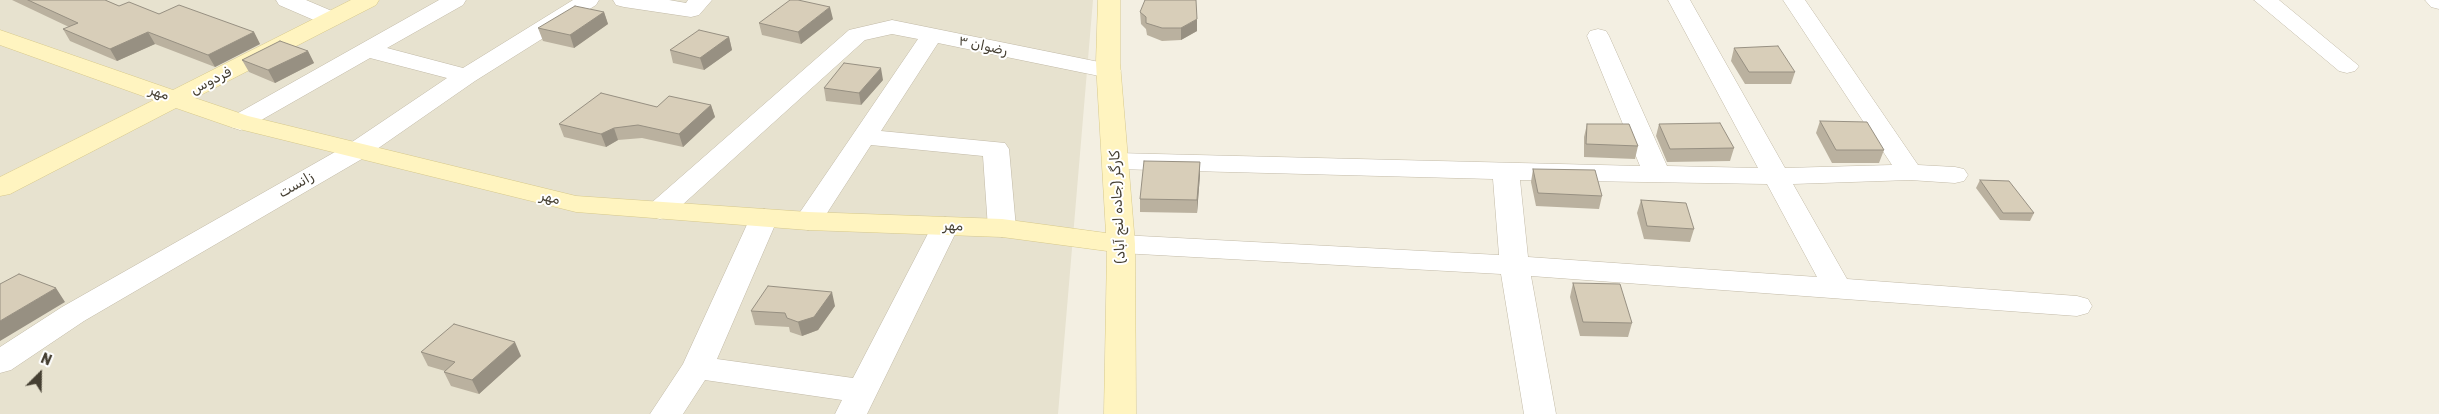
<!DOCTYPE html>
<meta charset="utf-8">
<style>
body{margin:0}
#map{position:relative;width:2439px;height:414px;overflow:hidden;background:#f3efe2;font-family:Rubik,sans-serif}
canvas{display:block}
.north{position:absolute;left:15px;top:349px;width:50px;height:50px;-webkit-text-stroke:4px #fff;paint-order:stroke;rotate:23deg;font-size:14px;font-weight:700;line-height:20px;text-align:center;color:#453f32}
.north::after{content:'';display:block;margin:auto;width:18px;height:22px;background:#453f32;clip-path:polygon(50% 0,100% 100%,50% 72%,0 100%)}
</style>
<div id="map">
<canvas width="2439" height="414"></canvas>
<div class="north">N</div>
</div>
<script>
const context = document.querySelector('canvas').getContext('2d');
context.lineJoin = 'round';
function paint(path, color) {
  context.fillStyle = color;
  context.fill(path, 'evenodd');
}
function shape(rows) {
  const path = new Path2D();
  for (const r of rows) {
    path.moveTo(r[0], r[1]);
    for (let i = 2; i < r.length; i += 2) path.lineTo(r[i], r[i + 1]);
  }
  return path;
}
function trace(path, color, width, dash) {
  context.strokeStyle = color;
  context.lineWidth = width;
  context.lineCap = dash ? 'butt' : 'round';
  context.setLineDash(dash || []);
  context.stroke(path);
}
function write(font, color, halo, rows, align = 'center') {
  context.font = font + ' Rubik,"Noto Naskh Arabic",sans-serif';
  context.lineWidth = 4;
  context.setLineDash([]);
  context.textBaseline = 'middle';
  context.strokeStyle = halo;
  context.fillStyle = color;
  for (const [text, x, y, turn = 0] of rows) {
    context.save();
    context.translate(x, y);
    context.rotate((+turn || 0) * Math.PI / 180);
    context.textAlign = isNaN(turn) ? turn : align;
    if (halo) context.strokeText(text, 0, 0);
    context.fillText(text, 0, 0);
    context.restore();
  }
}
paint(shape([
 [0,0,1093,0,1058,414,0,414]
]), '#e7e2cf');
const street = shape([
 [276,0,306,0,339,14,342,19,339,24,331,26,323,24,279,5,276,0],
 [439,0,466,0,463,5,387,48,463,68,573,0,599,0,596,5,475,81,367,156,84,321,11,370,0,373,0,347,62,307,349,144,447,78,370,58,249,127,240,130,231,127,227,122,231,117,439,0],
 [613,0,669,0,686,3,688,0,712,0,699,15,691,17,624,7,616,5,613,0],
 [1668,0,1690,0,1785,168,1892,165,1783,0,1805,0,1918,165,1955,167,1964,169,1968,175,1964,181,1955,183,1910,180,1793,184,1847,279,2077,296,2088,299,2092,306,2088,313,2077,316,1531,276,1556,414,1524,414,1501,274,1121,253,1111,250,1107,244,1111,238,1121,235,1499,255,1493,179,1116,169,1107,167,1103,161,1107,155,1116,153,1640,166,1587,36,1590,31,1598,29,1606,31,1609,36,1667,166,1758,168,1668,0],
 [1520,180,1767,184,1817,277,1528,257,1520,180],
 [2254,0,2279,0,2359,66,2355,71,2347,73,2339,71,2254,0],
 [2425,0,2439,0,2439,9,2431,7,2425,0],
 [892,20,1109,64,1117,66,1121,71,1117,76,1109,78,938,43,881,131,1005,143,1009,149,1016,228,1012,234,1002,237,992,234,988,228,983,156,871,145,818,227,808,230,798,227,794,221,918,39,892,34,865,40,670,216,660,219,650,216,646,210,650,204,849,30,892,20],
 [764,209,774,212,778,218,717,359,853,378,935,220,945,217,955,220,959,226,867,414,835,414,842,400,705,380,683,414,650,414,683,364,750,218,754,212,764,209]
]);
const secondary = shape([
 [351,0,379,0,376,5,195,98,248,116,576,196,808,212,1002,219,1106,233,1096,63,1098,0,1120,0,1120,63,1135,244,1136,414,1104,414,1107,251,1002,237,808,230,576,212,231,127,176,108,10,194,0,196,0,177,154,100,0,45,0,30,173,90,351,0]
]);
trace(street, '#c2baa7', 1);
trace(secondary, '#d7c98c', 1);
paint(street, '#fff');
paint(secondary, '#fff4c0');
paint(shape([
 [12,0,105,0,119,6,254,32,260,44,215,67,155,44,117,61,70,41,63,29,69,27],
 [604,12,608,24,574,48,543,41,538,28],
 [1140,12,1197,31,1181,40,1162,41,1147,35,1146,29,1141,24],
 [833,19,801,44,762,35,759,23],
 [729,37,732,50,704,70,673,63,670,50],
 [1734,48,1795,72,1791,84,1745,84,1731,61],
 [308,51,314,63,275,83,249,72,242,60],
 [883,80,861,105,826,101,824,88],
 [711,105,715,117,683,147,642,138,618,140,606,147,564,137,559,124,657,107],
 [1820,121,1884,150,1879,163,1832,163,1816,133],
 [1587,124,1638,146,1635,159,1584,157,1584,137],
 [1659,124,1734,148,1730,161,1667,162,1656,136],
 [1200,162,1200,175,1197,213,1140,212,1140,199],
 [1533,169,1602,196,1599,209,1536,206,1531,182],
 [1980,180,2034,213,2030,221,2000,220,1976,188],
 [1641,200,1694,229,1690,242,1644,239,1637,213],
 [1573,283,1632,323,1628,337,1580,336,1570,297],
 [835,306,818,330,802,336,790,332,789,327,755,325,751,311],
 [421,352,521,356,479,394,451,386,444,372,445,371,428,366]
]), '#bab19f');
paint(shape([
 [830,7,833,19,801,44,798,32],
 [604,12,608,24,574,48,570,35],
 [1197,19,1197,31,1181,40,1181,28],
 [148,32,155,44,117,61,110,49],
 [254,32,260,44,215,67,208,55],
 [729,37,732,50,704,70,700,58],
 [308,51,314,63,275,83,268,70],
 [881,68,883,80,861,105,859,93],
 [711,105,715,117,683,147,679,134],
 [614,128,618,140,606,147,601,134],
 [1200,162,1200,175,1197,213,1197,200],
 [56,288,65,302,0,341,0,321],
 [832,292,835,306,818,330,802,336,798,322],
 [515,342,521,356,479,394,472,380]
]), '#979082');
const building = shape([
 [28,0,105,0,119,6,129,2,159,14,179,5,254,32,208,55,148,32,110,49,63,29,78,23,28,0],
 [790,0,798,0,830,7,798,32,759,23,790,0],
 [1145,0,1196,0,1197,19,1181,28,1162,28,1146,23,1146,17,1140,12,1145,0],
 [575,6,604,12,570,35,538,28,575,6],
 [699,30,729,37,700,58,670,50,699,30],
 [280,41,308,51,268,70,242,60,280,41],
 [1778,46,1795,72,1749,72,1734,48,1778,46],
 [844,63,881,68,859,93,824,88,844,63],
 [601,93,657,107,669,96,711,105,679,134,638,125,614,128,601,134,559,124,601,93],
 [1820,121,1867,122,1884,150,1836,150,1820,121],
 [1720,123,1734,148,1670,149,1659,124,1720,123],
 [1587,124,1629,124,1638,146,1586,144,1587,124],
 [1144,161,1200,162,1197,200,1140,199,1144,161],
 [1533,169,1595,170,1602,196,1538,193,1533,169],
 [1980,180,2009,181,2034,213,2003,213,1980,180],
 [1641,200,1686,203,1694,229,1647,226,1641,200],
 [19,274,56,288,0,321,0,284,19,274],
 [1573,283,1620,284,1632,323,1583,322,1573,283],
 [768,286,832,292,814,317,798,322,787,318,785,313,751,311,768,286],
 [454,324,515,342,472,380,444,372,455,362,421,352,454,324]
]);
paint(building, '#d8ceb9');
trace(building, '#979082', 1);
write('14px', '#453f32', '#fff', [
 ["رضوان ۳",983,46,12],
 ["فردوس",211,81,-27],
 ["مهر",159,93,19],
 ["زانست",296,185,-30],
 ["مهر",550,198,14],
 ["کارگر (جاده لنج آباد)",1118,207,-93],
 ["مهر",953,226,2]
]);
</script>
